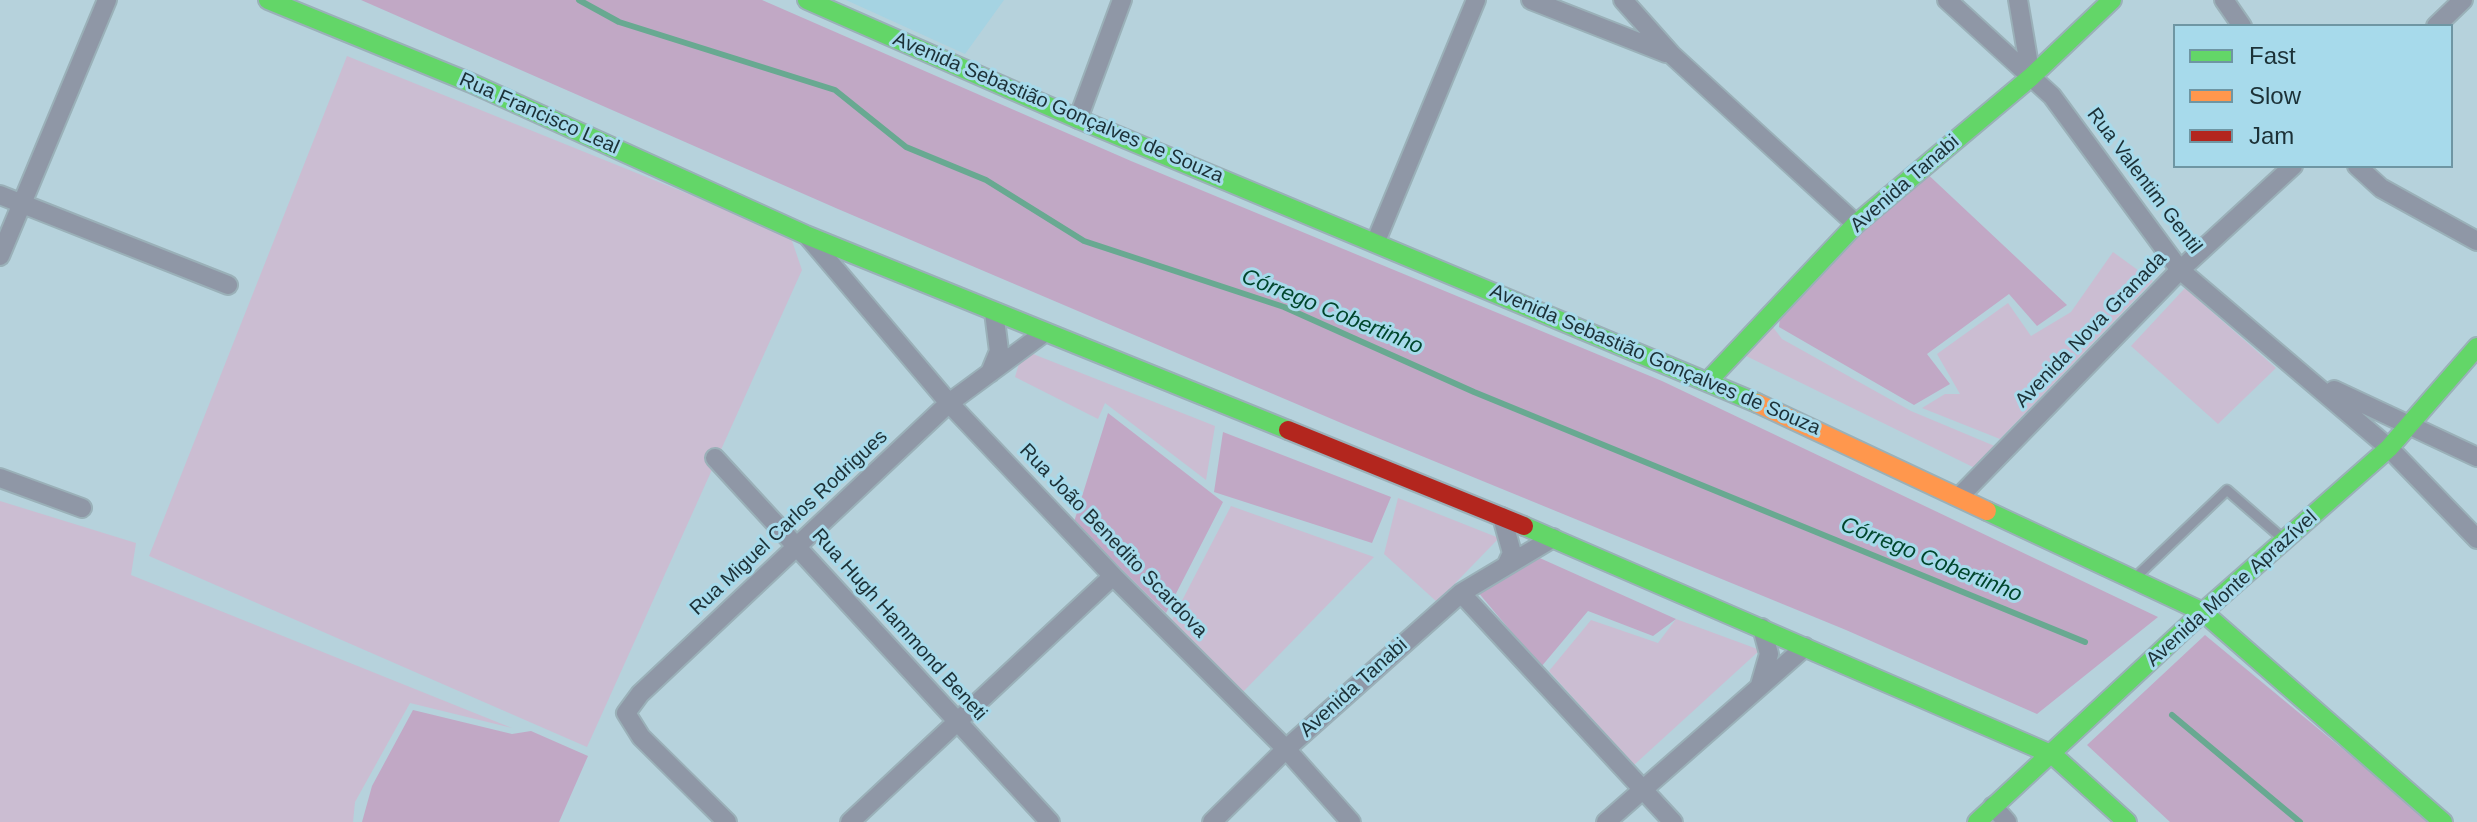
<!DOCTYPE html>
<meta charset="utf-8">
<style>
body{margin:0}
#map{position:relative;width:2477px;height:822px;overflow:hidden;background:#b6d2dc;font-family:Arial,sans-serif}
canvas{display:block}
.legend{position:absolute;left:2173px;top:24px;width:280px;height:144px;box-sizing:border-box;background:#a7daeb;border:2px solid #6f96a3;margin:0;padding:10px 14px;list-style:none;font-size:24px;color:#1c3137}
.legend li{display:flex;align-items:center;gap:16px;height:40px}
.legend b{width:40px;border:2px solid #6f96a3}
</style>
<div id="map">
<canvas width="2477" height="822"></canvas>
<ul class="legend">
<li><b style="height:10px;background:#63d668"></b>Fast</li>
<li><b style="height:10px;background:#ff974d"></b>Slow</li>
<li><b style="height:10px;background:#b3261e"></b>Jam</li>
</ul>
</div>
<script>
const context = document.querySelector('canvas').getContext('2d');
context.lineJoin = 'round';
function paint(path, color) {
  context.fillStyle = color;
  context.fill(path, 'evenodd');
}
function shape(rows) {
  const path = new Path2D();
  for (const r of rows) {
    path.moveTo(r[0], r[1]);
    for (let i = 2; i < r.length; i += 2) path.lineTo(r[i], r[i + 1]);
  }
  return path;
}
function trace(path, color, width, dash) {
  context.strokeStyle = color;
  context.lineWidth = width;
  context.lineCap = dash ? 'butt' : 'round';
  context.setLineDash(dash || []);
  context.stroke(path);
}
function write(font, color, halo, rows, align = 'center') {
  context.font = font + ' Arial,sans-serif';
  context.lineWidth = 6;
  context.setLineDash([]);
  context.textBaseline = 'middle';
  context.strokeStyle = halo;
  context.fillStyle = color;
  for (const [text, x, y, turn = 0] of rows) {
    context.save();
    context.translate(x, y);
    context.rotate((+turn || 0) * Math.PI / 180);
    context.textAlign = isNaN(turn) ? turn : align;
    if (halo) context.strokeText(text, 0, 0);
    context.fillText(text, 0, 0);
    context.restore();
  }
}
paint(shape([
 [846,0,1004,0,965,54]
]), '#a5d3e2');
paint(shape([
 [347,56,790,235,802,270,587,747,149,556],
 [2113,252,2153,281,2000,439,1922,408,1945,394,1960,394,1937,354,2008,303,2031,336,2071,312],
 [2185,288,2276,368,2218,424,2131,346],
 [1769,322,1782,339,1911,411,1997,447,1979,470,1738,352],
 [1023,350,1215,426,1206,480,1105,403,1098,419,1015,377],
 [1398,498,1499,538,1437,602,1384,554],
 [0,501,136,543,131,575,512,728,410,703,355,802,353,822,0,822],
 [1231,506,1374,557,1242,693,1172,620],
 [1676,619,1760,650,1634,765,1549,671,1591,620,1658,643]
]), '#cbbdd2');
paint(shape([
 [361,0,762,0,1131,161,1662,381,2158,617,2037,714,1846,630,1346,425,838,209],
 [1921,168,2067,305,2037,326,2009,294,1927,354,1950,384,1914,405,1779,327,1780,317],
 [1108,413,1223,502,1166,613,1074,522],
 [1223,432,1391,497,1372,543,1214,492],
 [1533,555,1676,619,1653,636,1588,611,1541,667,1477,591],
 [2205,635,2431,822,2170,822,2087,745],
 [413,710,512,734,531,731,588,756,559,822,362,822,372,786]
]), '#c1a8c5');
trace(shape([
 [579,0,619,22,835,90,906,147,986,180,1084,241,1284,307,1474,392,2085,642],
 [2172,715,2300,822]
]), '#68a991', 6);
const lane = shape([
 [2136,577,2227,490,2281,537]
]);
const street = shape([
 [1531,0,1666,53],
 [1623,0,1672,55,1856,224],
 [1947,0,2052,96,2180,270,2389,448,2477,539],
 [2018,0,2031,77],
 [2224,0,2242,26],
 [2436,26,2463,0],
 [1078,119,1122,0],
 [2357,166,2381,188,2477,241],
 [0,195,228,285],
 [809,238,949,403,1113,576,1286,749,1351,822],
 [1376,241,1476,0],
 [0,256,107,0],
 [990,373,999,351,994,312],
 [2334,390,2477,457],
 [715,458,1050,822],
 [0,478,82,508],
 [1960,496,2180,270,2293,166],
 [1502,517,1512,553,1506,566],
 [1461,593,1673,822],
 [1760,685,1769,654,1762,628],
 [1993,806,2007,822],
 [727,822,641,737,626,713,640,694,949,403,1044,333],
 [850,822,1113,576],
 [1212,822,1286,749,1461,593,1553,538],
 [1606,822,1805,647]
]);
const fast = shape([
 [268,0,471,83,806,235,1288,430],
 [807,0,1078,119,1757,403],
 [1709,380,1856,224,2031,77,2112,0],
 [1987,511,2203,612,2443,822],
 [1524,526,2053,755,2127,822],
 [1977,822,2203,612,2389,448,2477,347]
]);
const slow = shape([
 [1757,403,1987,511]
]);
const jam = shape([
 [1288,430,1524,526]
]);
trace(lane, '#9ab0b8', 13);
trace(street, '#9ab0b8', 22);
trace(fast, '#9ab0b8', 22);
trace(slow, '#9ab0b8', 22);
trace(jam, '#9ab0b8', 22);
trace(lane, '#8f97a6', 9);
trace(street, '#8f97a6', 18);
trace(fast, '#63d668', 18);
trace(slow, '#ff974d', 18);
trace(jam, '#b3261e', 18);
write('20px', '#1c3137', '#a7daeb', [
 ["Avenida Sebastião Gonçalves de Souza",1058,108,23],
 ["Rua Francisco Leal",539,114,24],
 ["Rua Valentim Gentil",2144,181,53],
 ["Avenida Tanabi",1905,184,-41],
 ["Avenida Nova Granada",2091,330,-46],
 ["Avenida Sebastião Gonçalves de Souza",1655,360,23],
 ["Rua Miguel Carlos Rodrigues",789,523,-43],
 ["Rua João Benedito Scardova",1113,541,46],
 ["Avenida Monte Aprazível",2232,589,-42],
 ["Rua Hugh Hammond Beneti",899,625,48],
 ["Avenida Tanabi",1354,688,-42]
]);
write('italic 22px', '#00462c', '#a7daeb', [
 ["Córrego Cobertinho",1332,312,22],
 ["Córrego Cobertinho",1931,560,22]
]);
</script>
